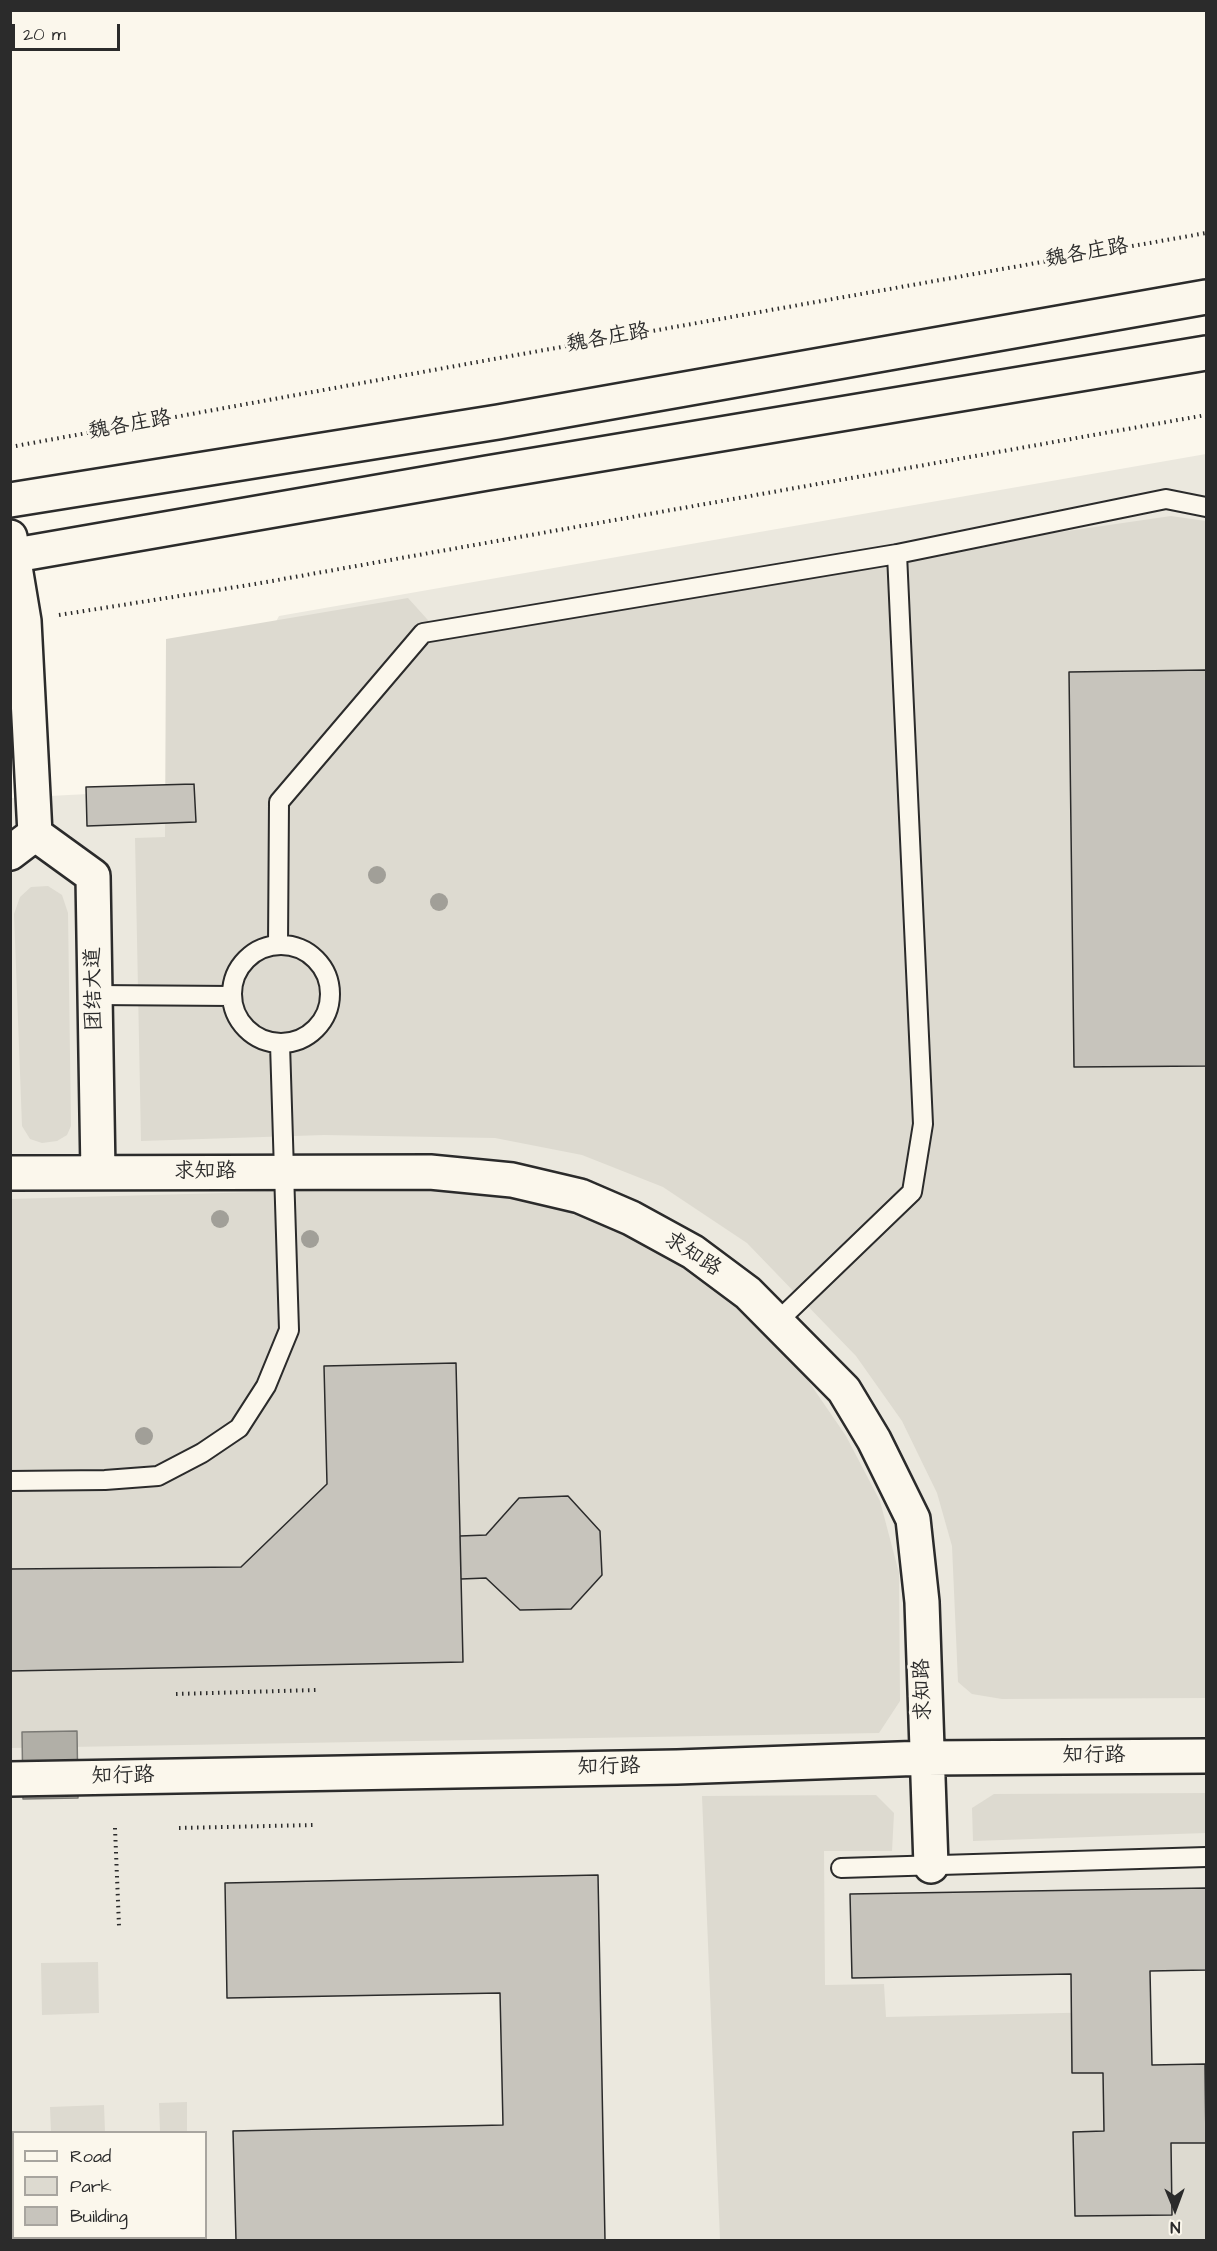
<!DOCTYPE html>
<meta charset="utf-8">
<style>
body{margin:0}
#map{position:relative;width:1217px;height:2251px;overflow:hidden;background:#fbf7ec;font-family:"Architects Daughter",sans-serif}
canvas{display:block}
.frame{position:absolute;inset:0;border:12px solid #2b2b2b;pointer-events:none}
.legend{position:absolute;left:12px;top:2131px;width:195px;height:108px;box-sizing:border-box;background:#fbf7ec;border:2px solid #a8a59f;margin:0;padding:8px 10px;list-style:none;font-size:18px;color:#2b2b2b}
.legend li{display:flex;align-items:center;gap:12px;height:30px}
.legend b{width:30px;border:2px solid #a8a59f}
.north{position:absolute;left:1145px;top:2179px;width:60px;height:60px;-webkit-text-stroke:4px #fbf7ec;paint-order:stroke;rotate:179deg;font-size:16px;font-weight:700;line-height:24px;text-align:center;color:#2b2b2b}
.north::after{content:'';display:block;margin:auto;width:21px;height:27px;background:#2b2b2b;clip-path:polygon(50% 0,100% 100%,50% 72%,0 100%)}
.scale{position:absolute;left:12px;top:24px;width:108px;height:27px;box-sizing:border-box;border:3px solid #2b2b2b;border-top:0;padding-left:8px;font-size:18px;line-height:21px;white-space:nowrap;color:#2b2b2b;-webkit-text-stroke:4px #fbf7ec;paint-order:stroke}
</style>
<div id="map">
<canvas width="1217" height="2251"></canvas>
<div class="frame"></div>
<ul class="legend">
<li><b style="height:8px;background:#fbf7ec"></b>Road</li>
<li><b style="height:16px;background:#dddad0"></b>Park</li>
<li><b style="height:16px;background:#c7c4bc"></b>Building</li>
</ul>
<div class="north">N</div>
<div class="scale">20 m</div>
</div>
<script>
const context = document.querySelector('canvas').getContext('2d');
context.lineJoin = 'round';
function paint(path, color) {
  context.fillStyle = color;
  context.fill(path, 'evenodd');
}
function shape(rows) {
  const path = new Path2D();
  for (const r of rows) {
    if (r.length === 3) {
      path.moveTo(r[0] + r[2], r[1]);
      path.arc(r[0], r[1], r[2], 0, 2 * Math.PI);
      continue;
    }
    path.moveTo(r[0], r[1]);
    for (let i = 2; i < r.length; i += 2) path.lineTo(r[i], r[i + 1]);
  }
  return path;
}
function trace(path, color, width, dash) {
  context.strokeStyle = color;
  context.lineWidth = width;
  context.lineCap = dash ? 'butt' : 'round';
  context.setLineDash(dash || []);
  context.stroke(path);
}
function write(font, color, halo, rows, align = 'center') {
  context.font = font + ' "Architects Daughter","LXGW WenKai TC",sans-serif';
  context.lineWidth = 6;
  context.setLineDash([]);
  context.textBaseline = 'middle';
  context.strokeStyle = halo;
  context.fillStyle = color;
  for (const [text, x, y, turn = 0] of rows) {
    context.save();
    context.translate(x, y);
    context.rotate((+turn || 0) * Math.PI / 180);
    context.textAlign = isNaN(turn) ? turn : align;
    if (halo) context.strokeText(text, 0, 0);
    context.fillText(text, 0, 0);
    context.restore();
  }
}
paint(shape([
 [1206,454,1206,2240,11,2240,11,798,184,789,279,616],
 [14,2132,206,2132,206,2238,14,2238]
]), '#ebe8de');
paint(shape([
 [1171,516,1206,521,1206,1698,1002,1699,972,1694,958,1682,952,1546,937,1493,902,1421,856,1356,747,1243,663,1187,582,1155,495,1138,324,1135,141,1141,135,838,165,837,166,639,408,598,445,639,815,573,1047,534],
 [48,886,62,895,68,913,71,1126,67,1135,57,1141,42,1143,30,1139,22,1126,14,914,20,897,31,887],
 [508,1185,631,1228,734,1297,798,1366,846,1436,880,1501,899,1573,900,1701,879,1733,11,1748,10,1199],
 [1206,1793,1206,1833,973,1841,972,1808,994,1794],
 [876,1795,894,1813,892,1851,824,1851,825,1985,884,1984,886,2017,1107,2012,1134,2073,1206,2071,1206,2240,720,2240,702,1796],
 [98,1962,99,2013,42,2015,41,1963],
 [187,2102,187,2132,160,2132,159,2103],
 [104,2105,105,2132,51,2132,50,2107],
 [54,2238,109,2238,109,2240,54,2240]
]), '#dddad0');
const water = shape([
 [77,1731,78,1798,23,1799,22,1732,77,1731]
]);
paint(water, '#b1afa7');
trace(water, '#7b7a75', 1.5);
const building = shape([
 [1206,670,1206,1066,1074,1067,1069,672,1206,670],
 [194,784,196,822,87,826,86,787,194,784],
 [456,1363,463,1662,10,1671,10,1569,241,1567,327,1484,324,1366,456,1363],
 [568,1496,600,1531,602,1575,571,1609,520,1610,486,1578,461,1579,460,1536,486,1535,519,1498,568,1496],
 [598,1875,605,2240,236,2240,233,2131,503,2125,500,1993,227,1998,225,1883,598,1875],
 [1206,1888,1206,1970,1150,1971,1152,2065,1205,2064,1206,2143,1171,2143,1172,2215,1075,2216,1073,2132,1104,2131,1103,2073,1072,2073,1071,1974,852,1978,850,1894,1206,1888]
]);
paint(building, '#c7c4bc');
trace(building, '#2b2b2b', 1.5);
const lane = shape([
 [281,994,49],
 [278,945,279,802,423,633,897,554,1166,499,1206,507],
 [95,995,232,996],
 [777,1322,912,1192,923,1124,897,554],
 [10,1481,105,1480,158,1476,202,1453,239,1428,266,1386,289,1330,280,1044],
 [841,1868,1206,1857]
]);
const street = shape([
 [10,537,24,621,35,834],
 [35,834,93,876,98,1173],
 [10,853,35,834],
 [10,1173,430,1172,512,1180,580,1196,631,1218,693,1252,748,1293,844,1390,874,1440,913,1519,922,1602,931,1866],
 [10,1779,677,1767,926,1758,1206,1756]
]);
const secondary = shape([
 [10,500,498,422,1206,297],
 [10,556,487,473,1206,353]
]);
trace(lane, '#2b2b2b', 22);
trace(street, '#2b2b2b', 38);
trace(secondary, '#2b2b2b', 38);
trace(shape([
 [10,447,505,357,1206,233],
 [59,615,255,584,1206,415],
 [176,1694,316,1690],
 [115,1828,119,1926],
 [179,1828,314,1825]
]), '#2b2b2b', 4, [1.5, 4.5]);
trace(lane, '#fbf7ec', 18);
trace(street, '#fbf7ec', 33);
trace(secondary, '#fbf7ec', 33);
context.fillStyle = '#a19f98';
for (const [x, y] of [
 [377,875],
 [439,902],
 [220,1219],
 [310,1239],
 [144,1436]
]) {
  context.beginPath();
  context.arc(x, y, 9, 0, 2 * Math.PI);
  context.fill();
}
write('21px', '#2b2b2b', '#fbf7ec', [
 ["魏各庄路",1087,254,-10],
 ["魏各庄路",608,339,-10],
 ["魏各庄路",130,426,-10],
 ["团结大道",95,989,-91],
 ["求知路",205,1173],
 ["求知路",692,1255,33],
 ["求知路",924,1690,-92],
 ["知行路",1094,1757],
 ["知行路",609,1768,-1],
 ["知行路",123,1777,-1]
]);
</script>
